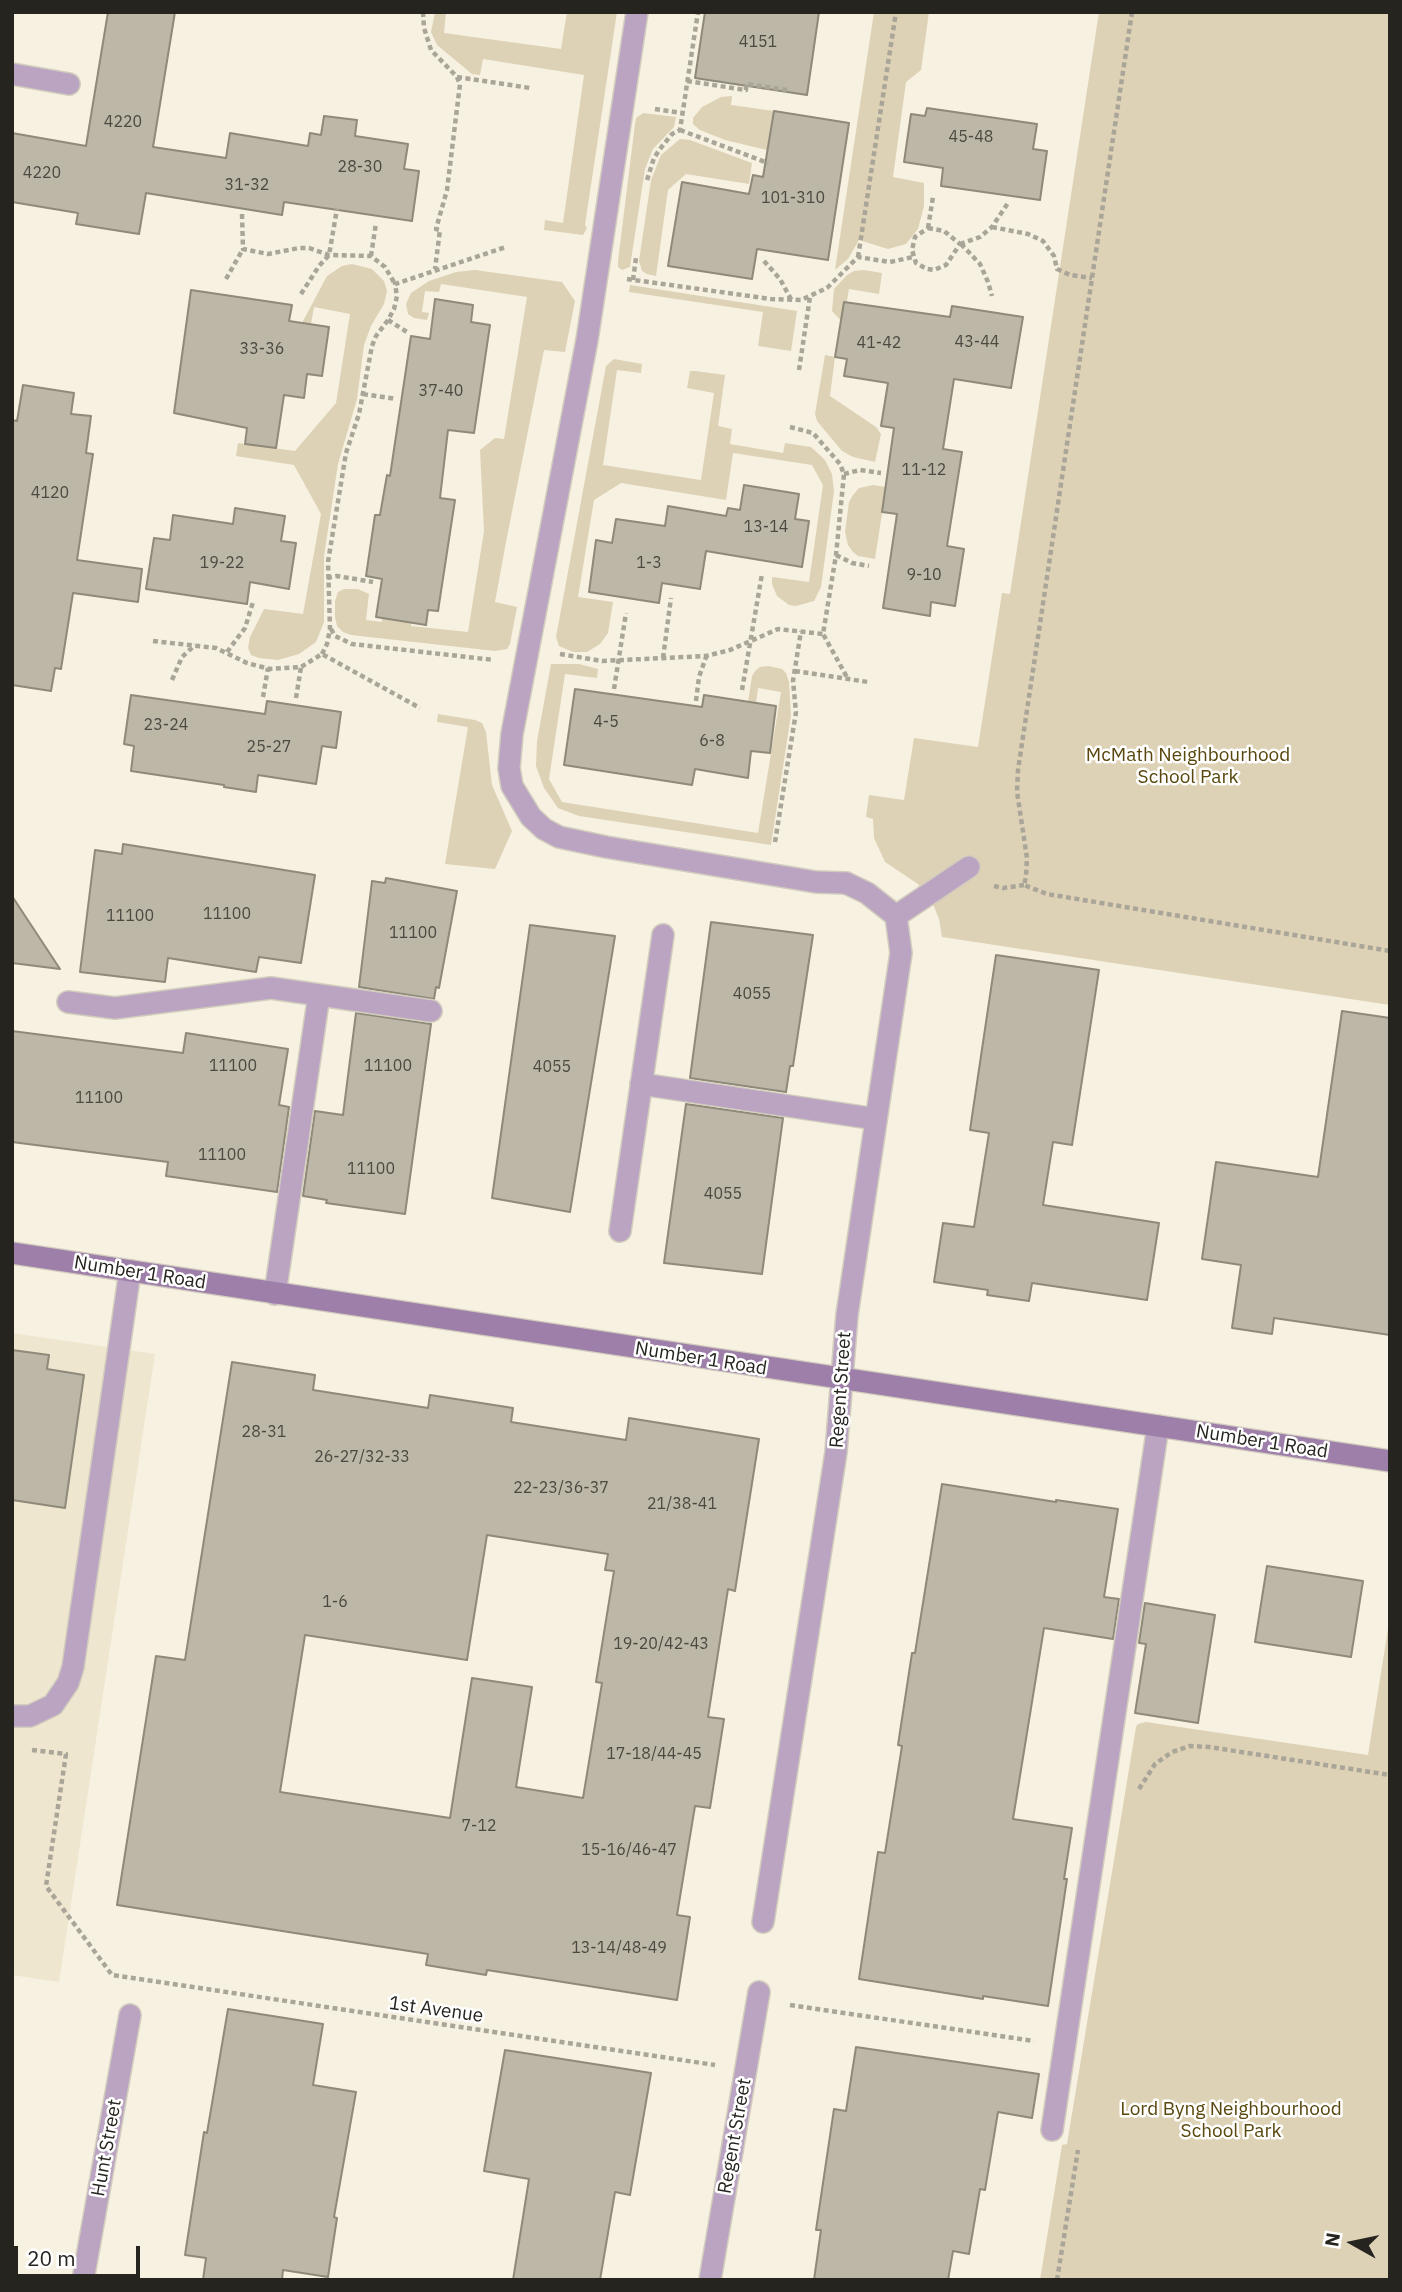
<!DOCTYPE html>
<style>
body{margin:0}
#map{position:relative;width:1402px;height:2292px;overflow:hidden;background:#f7f1e1;font-family:"IBM Plex Sans",sans-serif}
canvas{display:block}
.frame{position:absolute;inset:0;border:14px solid #26241e;pointer-events:none}
.north{position:absolute;left:1318px;top:2208px;width:70px;height:70px;-webkit-text-stroke:5px #fff;paint-order:stroke;rotate:279deg;font-size:19px;font-weight:700;line-height:28px;text-align:center;color:#26241e}
.north::after{content:'';display:block;margin:auto;width:24px;height:32px;background:#26241e;clip-path:polygon(50% 0,100% 100%,50% 72%,0 100%)}
.scale{position:absolute;left:14px;top:2246px;width:126px;height:32px;box-sizing:border-box;border:4px solid #26241e;border-top:0;padding-left:9px;font-size:21px;line-height:24px;white-space:nowrap;color:#26241e;-webkit-text-stroke:5px #fff;paint-order:stroke}
</style>
<div id="map">
<canvas width="1402" height="2292"></canvas>
<div class="frame"></div>
<div class="north">N</div>
<div class="scale">20 m</div>
</div>
<script>
const context = document.querySelector('canvas').getContext('2d');
context.lineJoin = 'round';
function paint(path, color) {
  context.fillStyle = color;
  context.fill(path, 'evenodd');
}
function shape(rows) {
  const path = new Path2D();
  for (const r of rows) {
    path.moveTo(r[0], r[1]);
    for (let i = 2; i < r.length; i += 2) path.lineTo(r[i], r[i + 1]);
  }
  return path;
}
function trace(path, color, width, dash) {
  context.strokeStyle = color;
  context.lineWidth = width;
  context.lineCap = dash ? 'butt' : 'round';
  context.setLineDash(dash || []);
  context.stroke(path);
}
function write(font, color, halo, rows, align = 'center') {
  context.font = font + ' "IBM Plex Sans",sans-serif';
  context.lineWidth = 5;
  context.setLineDash([]);
  context.textBaseline = 'middle';
  context.strokeStyle = halo;
  context.fillStyle = color;
  for (const [text, x, y, turn = 0] of rows) {
    context.save();
    context.translate(x, y);
    context.rotate((+turn || 0) * Math.PI / 180);
    context.textAlign = isNaN(turn) ? turn : align;
    if (halo) context.strokeText(text, 0, 0);
    context.fillText(text, 0, 0);
    context.restore();
  }
}
paint(shape([
 [12,1333,155,1354,59,1982,12,1975]
]), '#efe6cf');
paint(shape([
 [435,12,446,12,444,33,561,49,567,12,617,12,585,225,587,228,583,235,544,230,545,220,563,223,584,75,483,59,480,75,472,74,437,45,431,32],
 [874,12,929,12,921,70,906,82,893,177,924,183,924,206,918,229,906,244,888,249,859,240,848,259,835,270],
 [1099,12,1390,12,1390,1005,942,937,939,919,933,904,918,884,885,862,874,838,873,819,866,817,869,795,904,800,914,738,978,747,1002,593,1010,594],
 [732,96,731,105,774,111,767,150,725,140,700,130,693,124,693,118,702,107,721,97],
 [643,113,676,117,674,127,653,149,645,169,630,267,622,270,618,267,618,261,635,124,636,118],
 [680,139,690,140,752,163,749,184,686,174,668,190,656,276,647,274,642,271,639,261,651,180,661,155],
 [352,264,372,269,384,281,387,291,384,304,371,326,364,345,357,399,338,464,324,556,324,622,316,642,299,654,278,660,259,658,251,655,248,648,250,637,264,609,303,614,321,514,294,465,236,456,238,443,295,451,336,403,350,314,314,307,311,324,302,323,327,276,342,266],
 [475,270,562,282,575,301,565,352,544,350,506,542,495,602,517,607,510,644,507,649,495,651,351,635,343,632,337,626,335,617,335,601,338,592,344,589,358,589,369,594,366,620,382,622,382,618,411,622,411,626,468,632,484,531,480,450,495,438,504,439,527,297,441,284,439,292,425,291,422,312,429,313,427,320,414,318,408,314,406,304,411,293,429,281,456,272],
 [864,270,882,273,879,294,849,289,843,323,832,311,834,289,847,275,854,271],
 [630,285,797,311,791,351,758,346,763,312,629,292],
 [825,355,835,357,830,396,876,427,881,434,875,462,853,457,842,451,817,421,815,414],
 [614,359,642,364,641,373,617,370,603,465,701,480,714,393,687,388,690,371,695,371,725,375,718,426,732,429,730,444,783,453,785,443,811,447,825,460,832,474,834,491,821,587,814,601,796,606,789,605,777,596,772,584,772,577,809,582,823,485,812,465,733,453,726,500,621,483,594,500,578,597,613,602,608,633,600,644,587,652,573,652,559,646,556,637,606,366],
 [873,485,886,487,875,559,858,556,853,552,848,545,845,532,849,502,853,495,859,488],
 [551,664,579,664,598,669,597,678,565,674,549,779,562,802,758,833,781,692,758,688,756,703,748,702,752,676,755,671,760,667,768,666,782,669,786,673,789,682,791,715,771,845,579,816,558,808,544,788,536,766,537,741],
 [438,714,475,720,482,723,486,732,492,785,512,831,495,869,445,864,468,727,437,722],
 [1390,1616,1390,2280,1040,2280,1062,2145,1067,2144,1136,1727,1138,1724,1146,1722,1368,1755]
]), '#ddd2b6');
const building = shape([
 [108,12,175,12,153,147,226,158,230,133,308,146,310,133,321,135,324,116,357,120,355,136,408,144,404,169,419,171,412,221,284,202,282,215,146,193,139,234,76,224,78,213,12,202,12,133,86,146,108,12],
 [705,12,819,12,807,95,695,78,705,12],
 [927,108,1037,124,1033,149,1047,151,1040,200,941,186,943,168,904,162,911,114,925,116,927,108],
 [774,111,849,123,828,260,757,249,752,279,668,266,682,182,749,194,753,175,763,177,774,111],
 [191,290,292,305,289,321,329,327,322,376,307,374,304,398,284,395,276,448,245,444,247,428,174,413,191,290],
 [435,299,473,305,471,322,490,325,474,433,448,430,440,498,455,500,438,611,428,610,426,625,376,617,382,579,366,576,375,515,380,515,387,475,390,476,411,336,430,339,435,299],
 [844,302,950,317,952,306,1023,317,1011,388,954,379,943,449,962,452,947,546,964,549,955,606,931,602,930,616,883,608,897,514,882,512,894,428,881,426,888,383,844,376,847,359,835,357,844,302],
 [23,385,74,393,71,414,91,416,86,453,93,454,77,560,142,569,138,602,73,593,61,669,55,668,51,691,12,685,12,420,17,421,23,385],
 [744,485,799,494,795,519,809,521,802,567,706,551,700,589,662,583,659,603,589,592,596,540,612,543,616,519,665,526,668,506,726,516,728,508,740,510,744,485],
 [235,508,285,516,281,541,296,543,289,589,250,582,247,604,146,589,154,538,170,540,173,515,233,524,235,508],
 [575,689,702,707,704,695,776,706,770,753,751,751,748,778,695,769,692,785,564,765,575,689],
 [131,695,265,714,267,701,341,712,336,748,322,746,316,784,258,775,256,792,224,787,224,785,131,771,134,746,124,744,131,695],
 [123,844,315,875,301,963,259,957,256,972,168,958,165,982,80,972,95,850,122,854,123,844],
 [386,878,457,891,439,988,436,987,434,999,359,987,372,881,385,883,386,878],
 [12,896,60,969,12,963,12,896],
 [711,922,813,935,793,1066,790,1066,786,1092,690,1078,711,922],
 [530,925,615,936,570,1212,492,1198,530,925],
 [996,955,1099,970,1072,1145,1053,1142,1043,1205,1159,1223,1147,1300,1032,1283,1029,1301,987,1295,988,1290,934,1282,943,1223,974,1227,989,1133,970,1130,996,955],
 [1342,1011,1390,1018,1390,1335,1274,1318,1272,1334,1232,1328,1241,1265,1202,1259,1216,1162,1318,1177,1342,1011],
 [356,1013,431,1024,405,1214,326,1203,327,1200,303,1196,315,1111,343,1115,356,1013],
 [12,1031,183,1053,186,1033,288,1049,279,1105,289,1107,277,1192,166,1176,168,1162,12,1142,12,1031],
 [686,1104,783,1118,762,1274,664,1263,686,1104],
 [12,1350,49,1355,47,1369,84,1375,65,1508,12,1500,12,1350],
 [232,1362,315,1375,313,1390,428,1408,430,1395,513,1408,511,1422,626,1440,629,1418,759,1439,735,1591,728,1589,708,1717,724,1719,710,1808,695,1806,677,1915,690,1917,677,2000,487,1970,486,1975,426,1965,428,1954,117,1905,156,1656,185,1660,232,1362],
 [487,1535,608,1554,605,1570,614,1571,596,1682,602,1683,583,1798,516,1787,532,1687,472,1678,450,1818,280,1792,305,1635,467,1660,487,1535],
 [942,1484,1056,1502,1056,1500,1118,1509,1104,1597,1119,1599,1113,1639,1044,1628,1013,1819,1072,1828,1064,1879,1067,1879,1048,2006,983,1996,983,1999,859,1979,878,1852,885,1853,902,1746,898,1745,912,1653,915,1653,942,1484],
 [1267,1566,1363,1581,1351,1657,1255,1642,1267,1566],
 [1145,1603,1215,1615,1198,1723,1135,1713,1146,1644,1139,1643,1145,1603],
 [228,2009,323,2024,313,2085,356,2092,334,2217,337,2218,328,2277,283,2270,282,2280,203,2280,206,2258,185,2255,204,2132,207,2133,228,2009],
 [856,2047,1039,2074,1032,2118,998,2112,985,2190,980,2189,969,2254,953,2251,948,2280,814,2280,821,2230,816,2230,834,2109,846,2111,856,2047],
 [505,2050,651,2073,630,2195,615,2192,600,2280,513,2280,529,2179,484,2171,505,2050]
]);
paint(building, '#bdb7a8');
trace(building, '#8f897a', 2);
const lane = shape([
 [637,12,587,340,512,734,509,768,512,786,531,817,544,829,559,837,606,847,816,882,846,883],
 [12,74,69,84],
 [896,916,969,867],
 [68,1002,115,1008,271,988,431,1011],
 [641,1084,876,1119],
 [620,1231,663,935],
 [275,1294,319,995],
 [12,1716,30,1716,53,1705,68,1683,73,1667,130,1271],
 [1052,2130,1158,1426]
]);
const street = shape([
 [763,1922,836,1452,847,1315,901,953,896,916,867,893,846,883],
 [83,2280,130,2015],
 [710,2280,759,1992]
]);
const secondary = shape([
 [12,1253,1390,1461]
]);
trace(lane, '#d1ccbe', 24);
trace(street, '#d1ccbe', 24);
trace(secondary, '#d1ccbe', 24);
trace(shape([
 [423,12,424,28,431,50,457,77,460,84,447,190,436,229,440,230,435,269],
 [1132,12,1018,770,1017,792,1027,858,1026,877,1024,885,1047,894,1390,951],
 [457,77,530,88],
 [687,81,746,90,746,84,787,90],
 [655,109,682,113],
 [680,130,768,163],
 [647,180,654,158,660,149,672,134,680,130,698,12],
 [242,214,243,249,268,254,299,248,309,248,329,255,371,256,385,267,395,284],
 [992,227,1028,234,1043,241,1054,256,1057,269,1070,275,1092,278],
 [928,228,944,231,960,244,946,265,934,270,927,269,916,263,912,250,915,237,928,228],
 [928,228,933,197],
 [960,244,980,237,992,227,1008,203],
 [961,244,980,264,988,282,992,296],
 [371,256,376,223],
 [858,257,896,12],
 [764,261,780,279,792,301],
 [226,279,243,249],
 [627,279,771,299,801,300,827,288,858,257,890,262,913,257],
 [633,280,636,258],
 [301,294,319,266,329,255,337,209],
 [388,320,407,332],
 [799,370,810,297],
 [363,394,396,399],
 [790,427,813,433,840,464,844,474,836,555,823,634,848,679],
 [844,474,860,470,881,473],
 [836,555,852,563,869,566],
 [327,578,337,576,373,582],
 [331,629,335,636,352,644,494,660],
 [153,641,216,648,247,663,270,669,301,667,322,654,420,708],
 [227,652,245,628,253,602],
 [322,654,327,644,330,629,328,562,346,453,359,414,372,346,376,336,388,320,394,309,397,296,395,284,506,247],
 [560,654,602,661,706,656,730,650,778,629,823,634],
 [663,658,671,598],
 [795,671,868,682],
 [172,680,182,657,195,645],
 [614,689,626,613],
 [742,690,762,574],
 [263,697,268,668],
 [296,698,301,667],
 [696,701,699,677,706,657],
 [775,842,796,712,793,681,801,631],
 [994,886,1003,888,1024,885],
 [32,1750,66,1754,46,1886,112,1975,715,2065],
 [1139,1789,1155,1764,1172,1752,1190,1746,1209,1747,1390,1775],
 [790,2005,1034,2041],
 [1057,2280,1078,2150]
]), '#a9a598', 4.5, [5, 3.5]);
trace(lane, '#baa4c2', 21);
trace(street, '#baa4c2', 21);
trace(secondary, '#9e7fa9', 21);
write('16px', '#4c4940', null, [
 ["4151",758,42],
 ["4220",123,122],
 ["45-48",971,137],
 ["28-30",360,167],
 ["4220",42,173],
 ["31-32",247,185],
 ["101-310",793,198],
 ["43-44",977,342],
 ["41-42",879,343],
 ["33-36",262,349],
 ["37-40",441,391],
 ["11-12",924,470],
 ["4120",50,493],
 ["13-14",766,527],
 ["19-22",222,563],
 ["1-3",649,563],
 ["9-10",924,575],
 ["4-5",606,722],
 ["23-24",166,725],
 ["6-8",712,741],
 ["25-27",269,747],
 ["11100",227,914],
 ["11100",130,916],
 ["11100",413,933],
 ["4055",752,994],
 ["11100",233,1066],
 ["11100",388,1066],
 ["4055",552,1067],
 ["11100",99,1098],
 ["11100",222,1155],
 ["11100",371,1169],
 ["4055",723,1194],
 ["28-31",264,1432],
 ["26-27/32-33",362,1457],
 ["22-23/36-37",561,1488],
 ["21/38-41",682,1504],
 ["1-6",335,1602],
 ["19-20/42-43",661,1644],
 ["17-18/44-45",654,1754],
 ["7-12",479,1826],
 ["15-16/46-47",629,1850],
 ["13-14/48-49",619,1948]
]);
write('19px', '#59470d', '#fff', [
 ["McMath Neighbourhood",1188,756],
 ["School Park",1188,778],
 ["Lord Byng Neighbourhood",1231,2110],
 ["School Park",1231,2132]
]);
write('19px', '#26241e', '#fff', [
 ["Number 1 Road",140,1273,9],
 ["Number 1 Road",701,1359,9],
 ["Regent Street",841,1390,-86],
 ["Number 1 Road",1262,1442,9],
 ["1st Avenue",436,2010,8],
 ["Regent Street",735,2136,-80],
 ["Hunt Street",107,2148,-80]
]);
</script>
